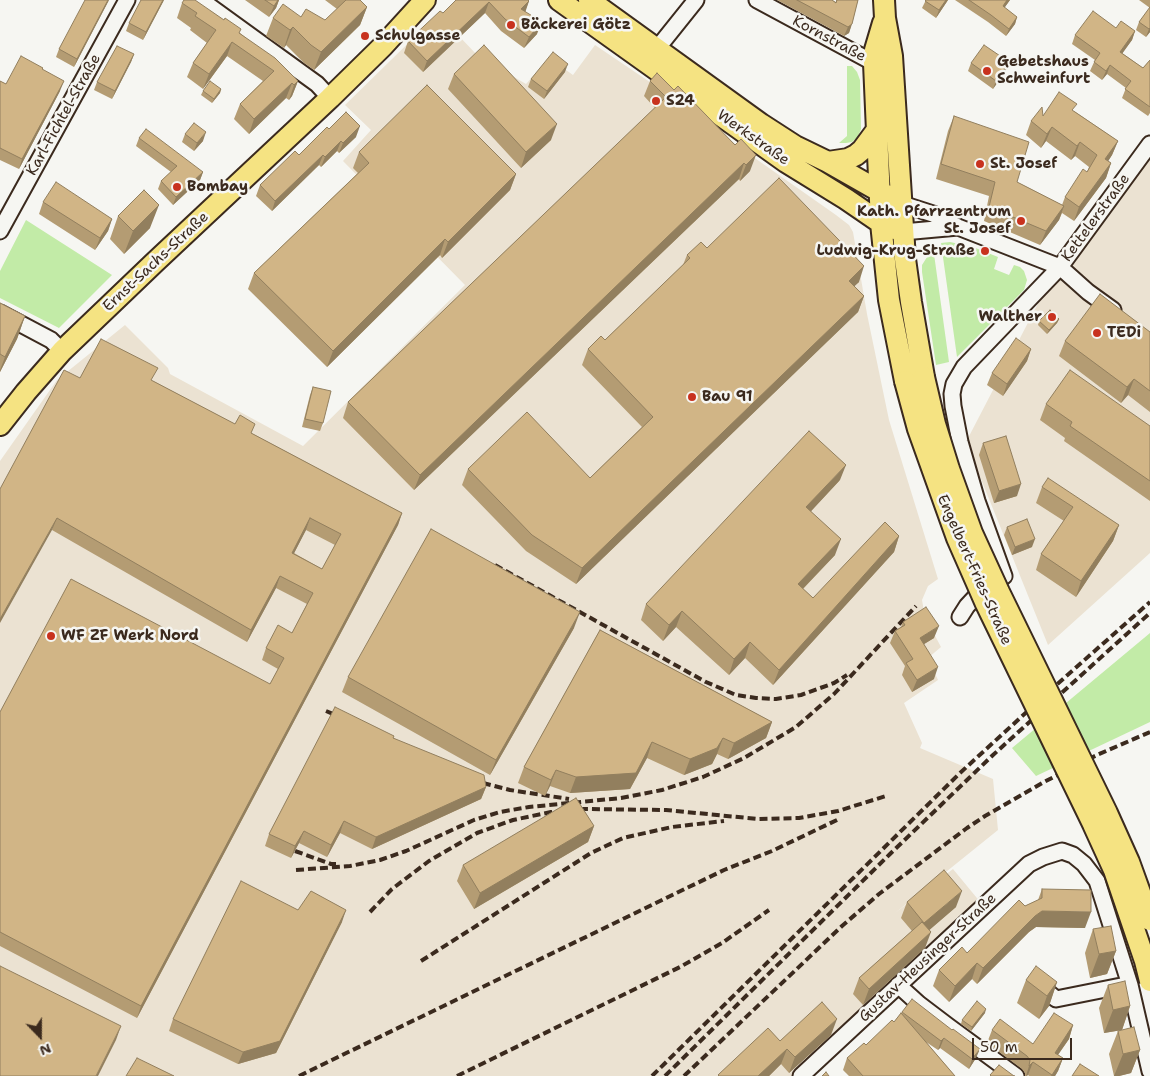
<!DOCTYPE html>
<html>
<head>
<meta charset="utf-8">
<style>
	body { margin:0 }
	#map { position:relative; width:1150px; height:1076px; overflow:hidden; background:#f6f6f2; font-family:"Shantell Sans",sans-serif }
	canvas { display:block }
	.north { position:absolute; left:15px; top:1011px; width:50px; height:50px; -webkit-text-stroke:4px #f6f6f2; paint-order:stroke; rotate:158deg; font-size:14px; font-weight:700; line-height:20px; text-align:center; color:#3b2a1e }
	.north::after { content:''; display:block; margin:auto; width:18px; height:22px; background:#3b2a1e; clip-path:polygon(50% 0,100% 100%,50% 72%,0 100%) }
	.scale { position:absolute; left:972px; top:1038px; width:100px; height:22px; box-sizing:border-box; border:2px solid #3b2a1e; border-top:0; padding-left:6px; font-size:15px; line-height:18px; white-space:nowrap; color:#3b2a1e; -webkit-text-stroke:4px #f6f6f2; paint-order:stroke }
</style>
</head>
<body>
<div id="map">
<canvas width="1150" height="1076"></canvas>
<div class="north">N</div>
<div class="scale">50 m</div>
</div>
<script>
const c = document.querySelector('canvas').getContext('2d');
c.lineJoin = 'round';
function fillPath(path, color) { c.fillStyle = color; c.fill(path, 'evenodd'); }
const poly = rows => new Path2D(rows.map(r => 'M' + r).join(''));
function trace(path, color, width, dash) { c.strokeStyle = color; c.lineWidth = width; c.lineCap = dash ? 'butt' : 'round'; c.setLineDash(dash || []); c.stroke(path); }
function drawText(font, color, halo, rows, align = 'center') {
  c.font = font + ' "Shantell Sans",sans-serif'; c.lineWidth = 5; c.setLineDash([]); c.textBaseline = 'middle'; c.strokeStyle = halo; c.fillStyle = color; for (const [text, x, y, turn = 0] of rows) {
    c.save(); c.translate(x, y); c.rotate((+turn || 0) * Math.PI / 180); c.textAlign = isNaN(turn) ? turn : align; if (halo) c.strokeText(text, 0, 0); c.fillText(text, 0, 0); c.restore();
  }
}
fillPath(poly([
	[438,14,478,56,526,84,549,58,573,75,595,45,672,97,749,154,836,215,849,225,853,232,867,314,889,420,938,579,928,586,922,600,925,617,941,647,928,658,938,680,904,703,922,743,920,748,993,779,998,830,895,913,953,869,981,903,797,1076,0,1076,0,461,57,380,125,325,168,368,170,374,303,446,465,285,343,161,371,130,345,105],
	[1140,144,1150,151,1150,553,1048,645,966,442,1059,263]
]), '#ebe2d2');
fillPath(poly([
	[847,66,852,66,857,72,860,80,861,129,858,137,852,142,846,143,839,143,847,136],
	[26,220,112,275,59,328,0,298,0,271],
	[950,242,973,247,998,257,994,269,1009,275,1014,265,1020,267,1024,271,1027,280,1024,290,957,357,941,243],
	[929,254,934,254,949,362,936,365,922,272,922,265],
	[1150,633,1150,722,1036,776,1012,748]
]), '#c2eba7');
const minor = poly([
	[201,0,317,84,330,98],
	[757,0,874,63],
	[656,50,696,0],
	[902,204,933,214,958,227,1060,267,1088,292,1113,310],
	[0,231,127,0],
	[903,232,958,227],
	[0,313,51,340,62,351],
	[960,617,967,606,980,592,1004,576,977,501,960,442,953,406,952,394,954,384,964,367,1060,267,1150,144],
	[1038,984,1056,999,1126,985],
	[898,985,919,1004,948,1026,1016,1076],
	[801,1076,1029,864,1043,857,1062,851,1073,855,1084,864,1097,881,1130,985,1150,1071]
]);
const major = poly([
	[559,0,786,162,846,199,881,223,903,232],
	[589,0,761,124,795,146,828,162,902,204],
	[884,0,885,18,892,56,905,259,911,302,924,377],
	[883,23,875,50,874,63,881,223,889,300,905,381],
	[828,162,848,159,856,155,862,150,876,131],
	[0,425,26,392,62,351,155,262,330,98,383,46,425,0]
]);
trace(minor, '#3b2a1e', 19);
trace(major, '#3b2a1e', 24);
trace(minor, '#f6f6f2', 15);
trace(major, '#f5e382', 20);
trace(poly([
	[495,565,706,682,736,695,756,698,776,699,801,695,834,683,847,675],
	[326,711,345,719],
	[472,778,483,783,510,790,569,799],
	[295,851,331,864,336,864],
	[296,870,350,866,380,860,406,851,474,820,500,812,529,807,621,798,662,790,703,777,744,758,796,727,834,694,916,606],
	[370,912,392,889,429,861,477,833,513,820,551,812,584,809,666,810,758,819,799,818,838,811,886,796],
	[421,961,591,853,623,838,672,827,724,821],
	[299,1076,724,870,772,851,839,819],
	[457,1076,680,967,722,943,769,910],
	[652,1076,960,773,1054,687,1150,602],
	[665,1076,890,854,993,755,1150,613],
	[684,1076,842,926,879,894,967,828,985,816,1044,782,1097,755,1150,732]
]), '#3b2a1e', 4, [8, 4]);
const majorBridge = poly([
	[924,377,935,424,949,469,972,533,999,592,1107,813,1129,862,1150,920],
	[905,381,918,429,957,538,986,604,1093,824,1114,870,1145,961,1150,981]
]);
trace(majorBridge, '#3b2a1e', 24, []);
trace(majorBridge, '#f5e382', 20);
fillPath(poly([
	[109,0,74,67,56,57,59,49],
	[164,0,143,40,126,31,129,23],
	[245,0,279,0,276,8,269,17],
	[325,0,360,0,367,7,360,25,314,70,304,63,286,45,284,48,266,36,273,18,301,17,325,20,337,9],
	[456,0,529,1,525,11,537,34,524,48,501,31,485,13,423,72,404,53,408,41,443,13],
	[777,0,832,0,836,2,836,0,858,0,849,33,844,36],
	[926,0,948,0,936,18,922,8],
	[955,0,1010,0,1004,8,1017,17,1015,24,1006,36,988,22],
	[1139,0,1150,0,1150,32,1146,37,1136,30,1139,22,1150,8],
	[182,3,240,33,298,81,292,96,289,100,286,98,249,134,234,119,240,104,263,81,227,56,203,89,187,77,193,63,207,43,190,30,191,28,177,18],
	[1116,28,1135,31,1132,40,1122,53,1143,68,1150,60,1150,113,1148,116,1122,98,1126,88,1107,74,1102,80,1090,71,1095,60,1072,44,1075,35],
	[134,54,131,62,112,99,94,90,97,82],
	[1009,62,1006,70,993,89,968,71,971,63],
	[42,70,60,91,19,169,0,160,0,81,6,84],
	[565,72,544,99,528,87,531,79],
	[454,74,551,140,521,168,448,89],
	[650,81,674,90,735,145,750,171,740,181,739,179,414,490,343,418,348,402,655,108,644,96],
	[221,89,220,93,212,103,201,95,203,91],
	[1074,111,1118,141,1112,155,1108,161,1111,163,1106,178,1074,221,1062,213,1059,220,1040,245,984,221,989,196,936,179,948,131,954,116,1017,182,1062,205,1065,197,1087,172,1089,167,1075,156,1071,160,1046,141,1041,148,1026,135,1031,121,1043,116],
	[329,129,356,137,339,153,337,151,321,167,319,165,272,211,256,196,260,185,299,155],
	[185,134,203,141,194,151,182,142],
	[139,138,203,172,200,180,173,205,158,189,161,181,171,172,136,146],
	[359,152,516,174,510,190,442,258,440,255,327,367,248,289,254,273,358,173,353,168],
	[43,202,112,219,108,231,95,250,39,214],
	[118,216,150,228,124,254,110,239],
	[707,248,859,282,854,286,864,296,858,312,576,584,526,551,462,485,468,469,590,478,642,427,582,365,588,349,605,340,683,265,687,255],
	[0,303,25,316,17,339,0,372],
	[1059,319,1057,323,1047,334,1038,325,1039,321],
	[1150,332,1150,412,1128,395,1121,403,1059,356,1065,341],
	[1031,349,1027,361,1003,396,987,385,992,373],
	[80,378,153,381,402,513,398,525,137,1018,0,946,0,712,270,684,278,669,262,660,266,648,292,633,307,604,276,588,247,642,52,530],
	[306,530,335,545,322,569,294,553],
	[313,387,323,423,320,431,302,427,310,395],
	[1046,404,1150,426,1150,501,1064,441,1065,438,1040,420],
	[983,443,1017,496,994,503,979,455],
	[840,480,811,511,835,555,803,589,813,598,899,536,894,552,773,685,745,658,729,675,676,627,663,641,641,620,646,604],
	[1042,487,1119,525,1113,541,1076,597,1036,570,1041,554,1064,521,1036,503],
	[1007,527,1032,547,1012,555,1004,535],
	[903,622,934,638,924,644,934,679,912,692,902,675,905,666,890,643,895,631,901,627],
	[574,628,490,775,342,692,348,677],
	[600,630,772,722,766,738,728,759,717,754,712,764,684,775,647,758,630,789,570,793,550,786,545,796,518,783,524,767],
	[393,738,486,787,481,799,372,849,340,833,327,857,299,843,291,858,265,846,269,834],
	[594,826,588,842,474,909,457,881,463,865],
	[1042,889,1085,928,1036,927,1029,932,977,984,972,979,949,1002,933,986,939,970,967,953,1025,906,1038,900],
	[907,902,956,907,929,930,925,948,863,1005,853,994,859,978,912,931,901,918],
	[298,910,342,922,276,1053,238,1064,169,1031,173,1019],
	[1093,929,1116,951,1107,974,1090,978,1085,953],
	[1026,980,1057,982,1049,1006,1039,1019,1017,1003],
	[1108,985,1130,1006,1122,1030,1104,1033,1099,1008],
	[902,1012,976,1058,969,1069,940,1048,938,1050,926,1042,955,1076,849,1076,843,1070,847,1058,866,1045,894,1022],
	[985,1013,971,1031,961,1024,962,1020],
	[1073,1025,1069,1039,1058,1055,1063,1058,1058,1071,1055,1076,1029,1076,1028,1075,1027,1076,1025,1076,1025,1073,1022,1069,987,1043,992,1030,1033,1044],
	[1118,1031,1140,1050,1131,1073,1119,1076,1114,1076,1109,1054],
	[831,1035,789,1073,781,1064,769,1076,718,1076,718,1075,780,1041]
]), '#b49c73');
fillPath(poly([
	[108,0,109,0,74,67,77,59],
	[163,0,164,0,143,40,146,32],
	[278,0,279,0,276,8,269,17,274,6],
	[946,0,948,0,936,18,939,10],
	[1007,0,1010,0,1000,14,1003,6],
	[529,1,525,13,521,9],
	[489,2,485,13,423,72,427,61],
	[367,7,360,25,314,70,321,52],
	[1017,17,1015,24,1006,36,1009,29],
	[542,22,537,34,524,48,529,37],
	[852,24,849,33,844,36,848,27],
	[293,27,286,45,284,48,290,30],
	[1150,28,1150,32,1146,37,1149,29],
	[1135,31,1132,40,1117,61,1120,52],
	[232,42,227,56,203,89,209,74],
	[134,54,131,62,112,99,115,91],
	[1009,62,1006,70,993,89,996,81],
	[568,64,565,72,544,99,547,91],
	[1110,65,1107,74,1102,80,1106,71],
	[64,81,60,91,19,169,22,159],
	[298,81,292,96,289,100,294,85],
	[292,83,286,98,249,134,254,119],
	[221,89,220,93,212,103,214,99],
	[557,124,551,140,521,168,526,152],
	[360,126,356,137,339,153,343,143],
	[1052,127,1046,141,1041,148,1047,134],
	[206,132,203,141,194,151,197,143],
	[341,141,337,151,321,167,325,157],
	[1118,141,1112,155,1100,174,1105,159],
	[1080,142,1075,156,1071,160,1077,146],
	[323,155,319,165,272,211,275,201],
	[756,155,750,171,740,181,746,165],
	[744,163,739,179,414,490,420,475],
	[1111,163,1106,178,1074,221,1079,207],
	[203,172,200,180,173,205,176,197],
	[516,174,510,190,442,258,448,242],
	[159,205,150,228,124,254,133,231],
	[1064,206,1059,220,1040,245,1046,231],
	[112,219,108,231,95,250,100,238],
	[445,239,440,255,327,367,333,351],
	[864,266,859,282,843,297,849,281],
	[864,296,858,312,576,584,582,568],
	[25,316,17,339,0,372,0,370,5,357],
	[1059,319,1057,323,1047,334,1049,330],
	[1031,349,1027,361,1003,396,1007,384],
	[1134,379,1128,395,1121,403,1127,387],
	[846,465,840,480,801,522,806,507],
	[1021,484,1017,496,994,503,999,491],
	[402,513,398,525,137,1018,141,1006],
	[57,518,52,530,0,623,0,619],
	[310,518,306,530,288,565,292,553],
	[1119,525,1113,541,1076,597,1081,581],
	[899,536,894,552,773,685,779,670],
	[841,539,835,555,792,600,798,584],
	[1035,539,1032,547,1012,555,1015,547],
	[280,576,276,588,247,642,251,630],
	[682,611,676,627,663,641,669,625],
	[580,612,574,628,490,775,496,760],
	[939,626,934,638,916,649,920,638],
	[750,642,745,658,729,675,734,659],
	[938,667,934,679,912,692,917,680],
	[772,722,766,738,728,759,734,743],
	[723,738,717,754,712,764,684,775,690,759],
	[652,742,647,758,630,789,570,793,576,777],
	[556,770,550,786,545,796,551,780],
	[486,787,481,799,372,849,376,837],
	[344,821,340,833,327,857,331,845],
	[594,826,588,842,474,909,480,893],
	[304,831,299,843,291,858,295,846],
	[962,891,956,907,919,939,924,923],
	[346,910,342,922,276,1053,238,1064,243,1052],
	[1042,911,1091,912,1085,928,1036,927,1029,932,977,984,983,968,1035,916],
	[931,932,925,948,863,1005,869,989],
	[1116,951,1107,974,1090,978,1099,954],
	[977,963,972,979,949,1002,955,986],
	[1057,982,1049,1006,1039,1019,1047,996],
	[1130,1006,1122,1030,1104,1033,1113,1010],
	[986,1009,985,1013,971,1031,972,1027],
	[837,1019,831,1035,789,1073,795,1057],
	[1073,1025,1069,1039,1050,1066,1055,1053],
	[121,1026,116,1040,98,1076,96,1076],
	[944,1038,940,1048,938,1050,941,1041],
	[787,1049,781,1064,769,1076,758,1076],
	[980,1049,976,1058,969,1069,972,1059],
	[1140,1050,1131,1073,1119,1076,1114,1076,1123,1054],
	[1063,1058,1058,1071,1055,1076,1051,1076],
	[1033,1062,1028,1075,1026,1076,1029,1066]
]), '#927f5e');
const building = poly([
	[85,0,108,0,77,59,59,49,85,0],
	[141,0,163,0,146,32,129,23,141,0],
	[184,0,195,0,224,20,225,18,241,29,239,33,275,58,298,81,294,85,292,83,254,119,240,104,274,71,232,42,209,74,193,63,216,30,195,16,197,13,182,3,184,0],
	[265,0,278,0,274,6,265,0],
	[346,0,360,0,367,7,321,52,311,45,293,27,290,30,273,18,283,4,301,17,306,9,325,20,346,0],
	[456,0,528,0,529,1,521,9,542,22,529,37,505,19,489,2,427,61,408,41,440,11,443,13,456,0],
	[797,0,832,0,836,3,837,0,858,0,852,24,848,27,797,0],
	[926,0,946,0,939,10,925,1,926,0],
	[969,0,1007,0,1003,6,1017,17,1009,29,991,15,969,0],
	[1150,7,1150,28,1149,29,1139,22,1150,7],
	[1093,11,1116,28,1121,21,1135,31,1120,52,1143,68,1150,60,1150,107,1125,89,1131,81,1110,65,1106,71,1094,62,1100,53,1075,35,1093,11],
	[484,45,557,124,526,152,454,74,484,45],
	[984,45,1009,62,996,81,971,63,984,45],
	[117,46,134,54,115,91,97,82,117,46],
	[553,52,568,64,547,91,531,79,553,52],
	[21,56,43,68,42,69,64,81,22,159,0,148,0,81,6,84,21,56],
	[657,73,674,90,678,86,735,145,741,139,756,155,746,165,744,163,420,475,348,402,666,97,650,81,657,73],
	[210,81,221,89,214,99,203,91,210,81],
	[427,85,516,174,448,242,445,239,333,351,254,273,369,163,359,152,427,85],
	[1059,92,1077,104,1072,110,1118,141,1105,159,1111,163,1079,207,1065,197,1083,169,1087,172,1097,155,1080,142,1077,146,1052,127,1047,134,1031,121,1042,107,1043,116,1059,92],
	[346,112,360,126,343,143,341,141,325,157,323,155,275,201,260,185,295,151,299,155,327,127,329,129,346,112],
	[954,116,1029,142,1017,182,1064,206,1046,231,989,207,995,182,941,164,954,116],
	[194,123,206,132,197,143,185,134,194,123],
	[146,129,203,172,176,197,161,181,177,166,139,138,146,129],
	[779,178,864,266,849,281,864,296,582,568,532,535,468,469,527,412,590,478,653,417,588,349,601,336,605,340,690,258,687,255,701,242,707,248,779,178],
	[56,182,112,219,100,238,43,202,56,182],
	[144,190,159,205,133,231,118,216,144,190],
	[1100,294,1150,332,1150,391,1134,379,1127,387,1065,341,1100,294],
	[0,303,25,316,5,357,0,354,0,303],
	[1050,310,1059,319,1049,330,1039,321,1050,310],
	[1016,338,1031,349,1007,384,992,373,1016,338],
	[101,339,158,368,151,380,235,424,240,415,255,424,251,433,402,513,141,1006,0,932,0,712,71,579,270,684,284,658,266,648,278,625,292,633,313,593,280,576,251,630,57,518,0,619,0,489,64,370,80,378,101,339],
	[310,518,341,534,322,569,292,553,310,518],
	[1070,370,1150,426,1150,481,1070,426,1072,422,1046,404,1070,370],
	[313,387,331,391,323,423,305,419,313,387],
	[809,431,846,465,806,507,841,539,798,584,813,598,885,522,899,536,779,670,750,642,734,659,682,611,669,625,646,604,809,431],
	[1006,436,1021,484,999,491,983,443,1006,436],
	[1048,478,1119,525,1081,581,1041,554,1073,507,1042,487,1048,478],
	[1027,519,1035,539,1015,547,1007,527,1027,519],
	[431,529,580,612,496,760,348,677,431,529],
	[926,607,939,626,920,638,938,667,917,680,906,663,913,659,895,631,905,625,903,622,926,607],
	[600,630,772,722,734,743,723,738,717,748,690,759,652,742,636,773,576,777,556,770,551,780,524,767,600,630],
	[335,707,394,736,393,738,484,775,486,787,376,837,344,821,331,845,304,831,295,846,269,834,335,707],
	[576,798,594,826,480,893,463,865,576,798],
	[944,870,962,891,924,923,907,902,944,870],
	[241,881,298,910,311,891,346,910,280,1041,243,1052,173,1019,241,881],
	[1042,889,1091,890,1091,912,1042,911,1035,916,983,968,977,963,955,986,939,970,962,947,967,953,1019,900,1025,906,1042,898,1042,889],
	[922,922,931,932,869,989,859,978,922,922],
	[1111,926,1116,951,1099,954,1093,929,1111,926],
	[0,966,121,1026,96,1076,0,1076,0,966],
	[1036,966,1057,982,1047,996,1026,980,1036,966],
	[1125,981,1130,1006,1113,1010,1108,985,1125,981],
	[912,999,952,1030,953,1029,980,1049,972,1059,944,1038,941,1041,902,1012,912,999],
	[977,1001,986,1009,972,1027,962,1020,977,1001],
	[822,1002,837,1019,795,1057,787,1049,758,1076,719,1076,718,1075,768,1028,780,1041,822,1002],
	[901,1013,955,1076,863,1076,847,1058,864,1043,866,1045,892,1020,894,1022,901,1013],
	[1054,1013,1073,1025,1055,1053,1063,1058,1052,1075,1033,1062,1029,1066,1030,1060,1027,1056,992,1030,1000,1019,1033,1044,1054,1013],
	[1134,1027,1140,1050,1123,1054,1118,1031,1134,1027],
	[137,1058,174,1076,126,1076,137,1058],
	[1080,1064,1099,1076,1072,1076,1080,1064],
	[999,1065,1014,1076,1015,1076,991,1076,990,1075,999,1065],
	[826,1072,829,1076,822,1076,826,1072]
]);
fillPath(building, '#d1b586');
trace(building, '#927f5e', 1);
for (const [x, y, r, color] of [
	[511,25,5,"#c8321e"],
	[365,36,5,"#c8321e"],
	[987,71,5,"#c8321e"],
	[656,101,5,"#c8321e"],
	[980,164,5,"#c8321e"],
	[177,187,5,"#c8321e"],
	[1021,221,5,"#c8321e"],
	[985,251,5,"#c8321e"],
	[1052,317,5,"#c8321e"],
	[1097,333,5,"#c8321e"],
	[692,397,5,"#c8321e"],
	[51,636,5,"#c8321e"]
]) { const dot = new Path2D(); dot.arc(x, y, r, 0, 2 * Math.PI); c.fillStyle = color; c.fill(dot); trace(dot, '#f6f6f2', 2); }
drawText('bold 15px', '#3b2a1e', '#f6f6f2', [
	["Bäckerei Götz",521,25],
	["Schulgasse",375,36],
	["Gebetshaus",997,62],
	["Schweinfurt",997,79],
	["S24",666,101],
	["St. Josef",990,164],
	["Bombay",187,187],
	["Kath. Pfarrzentrum",1011,212,"right"],
	["St. Josef",1011,229,"right"],
	["Ludwig-Krug-Straße",975,251,"right"],
	["Walther",1042,317,"right"],
	["TEDi",1107,333],
	["Bau 91",702,397],
	["WF ZF Werk Nord",61,636]
], 'left');
drawText('15px', '#3b2a1e', '#f6f6f2', [
	["Kornstraße",829,39,28],
	["Karl-Fichtel-Straße",64,115,-61],
	["Werkstraße",753,138,35],
	["Kettelerstraße",1096,218,-54],
	["Ernst-Sachs-Straße",156,262,-43],
	["Engelbert-Fries-Straße",974,570,66],
	["Gustav-Heusinger-Straße",928,958,-43]
]);
</script>
</body>
</html>
